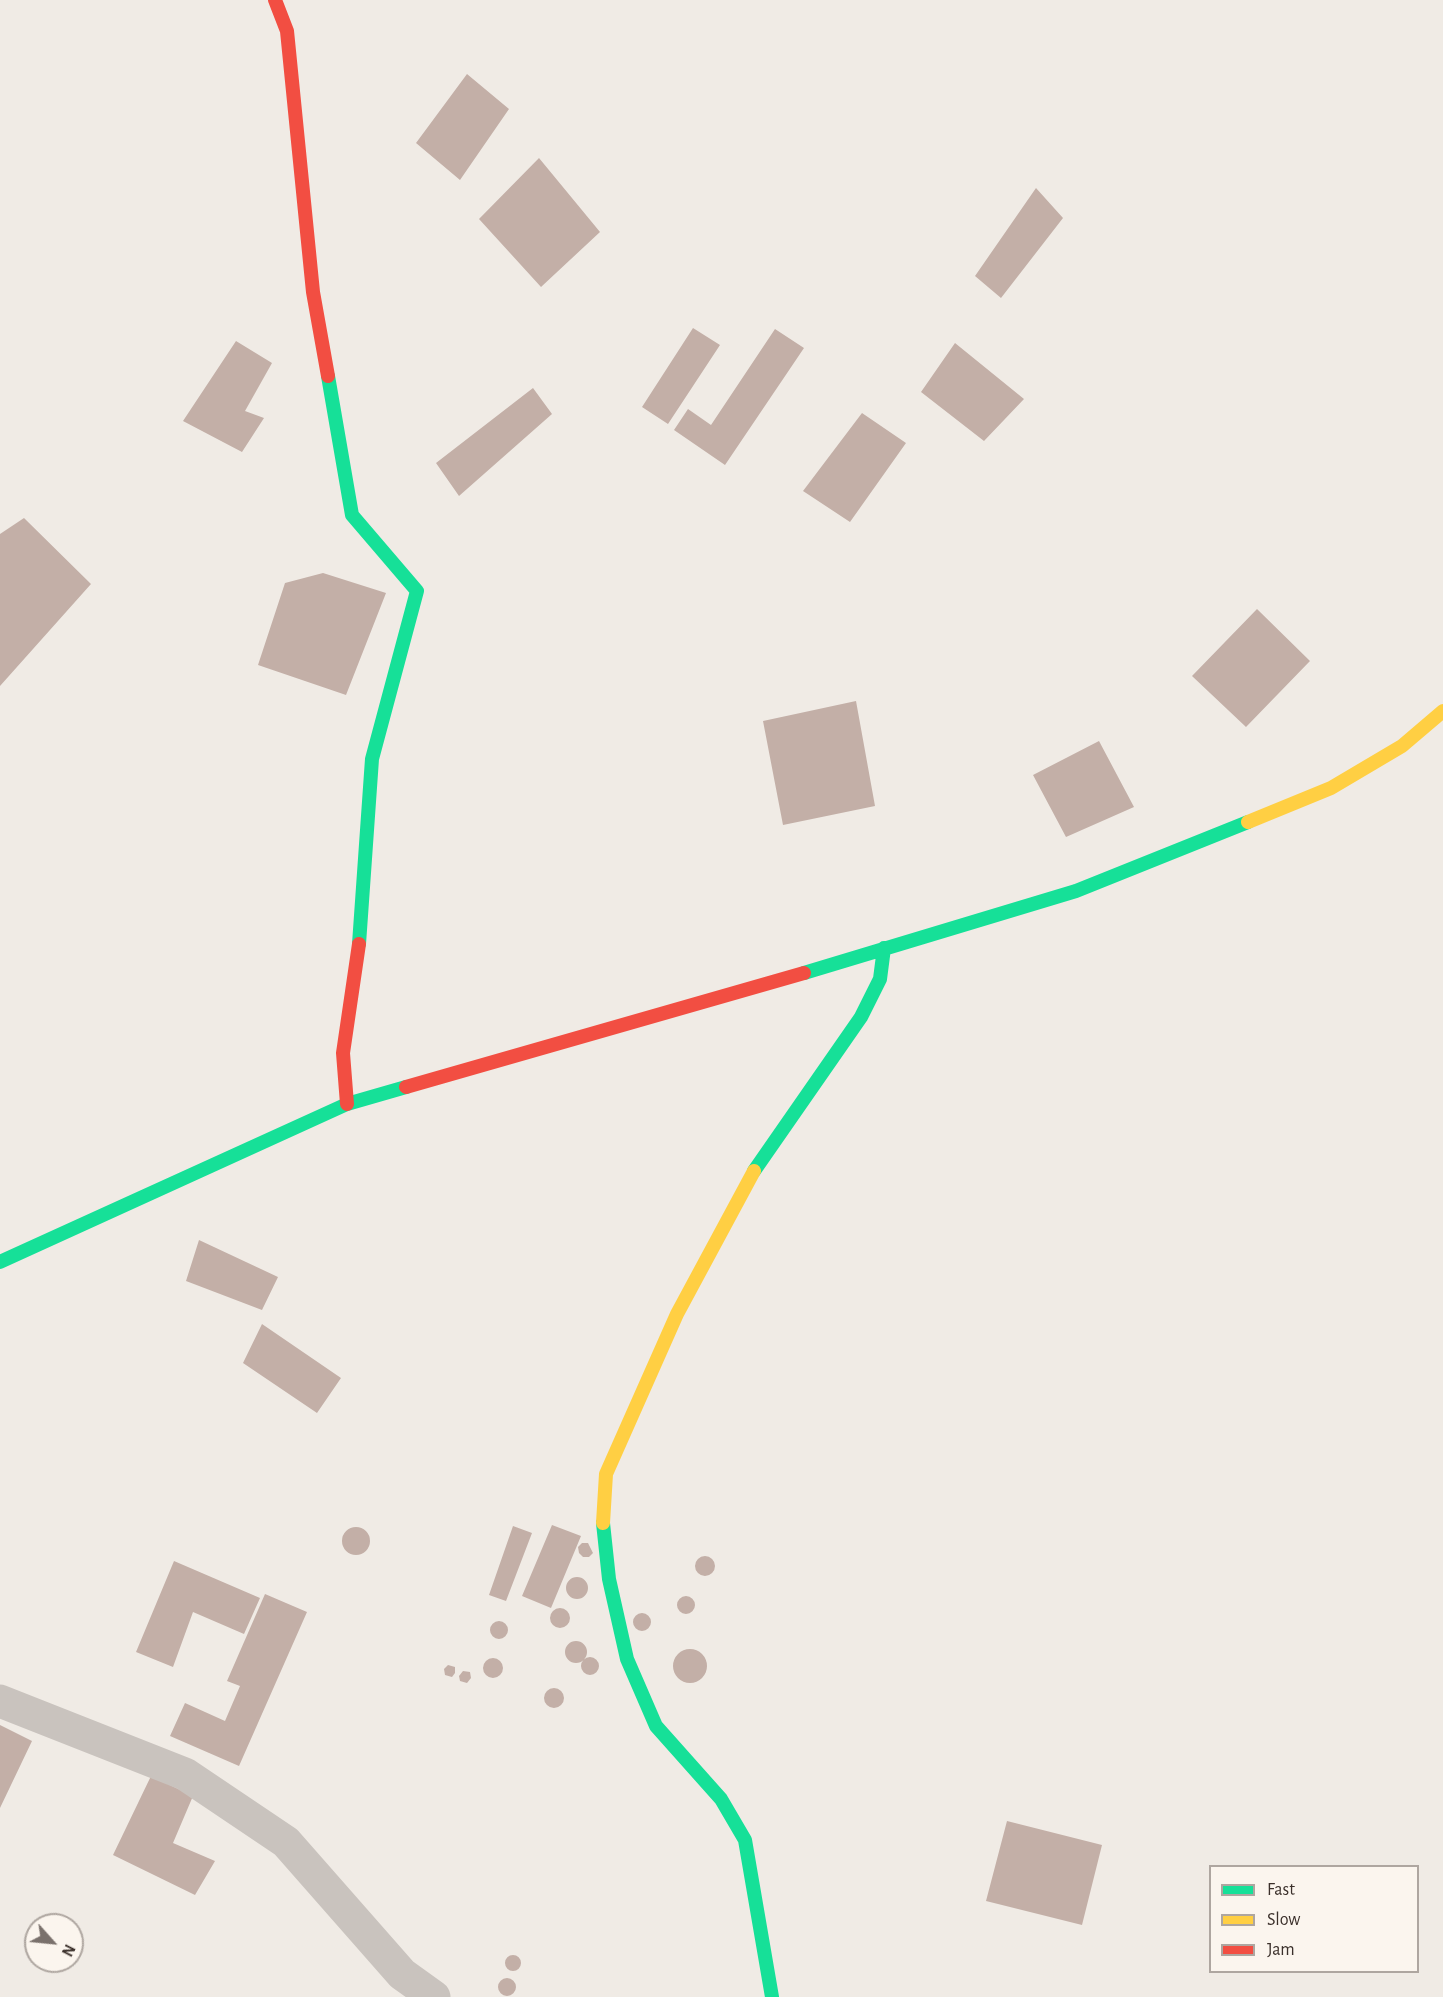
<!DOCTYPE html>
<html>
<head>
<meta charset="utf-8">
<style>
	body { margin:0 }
	#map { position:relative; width:1443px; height:1997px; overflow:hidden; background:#f0ebe5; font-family:"Alegreya Sans",sans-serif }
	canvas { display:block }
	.legend { position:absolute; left:1209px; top:1865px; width:210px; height:108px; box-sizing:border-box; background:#fbf5ee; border:2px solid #aea6a0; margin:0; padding:8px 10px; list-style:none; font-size:18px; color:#3b302b }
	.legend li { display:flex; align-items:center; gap:12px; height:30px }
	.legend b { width:30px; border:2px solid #aea6a0 }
	.north { position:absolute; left:24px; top:1913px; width:60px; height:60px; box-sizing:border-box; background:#fbf5ee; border:2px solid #aea6a0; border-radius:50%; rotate:117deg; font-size:16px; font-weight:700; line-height:24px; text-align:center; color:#3b302b }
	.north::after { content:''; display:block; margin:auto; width:21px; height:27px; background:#7a716c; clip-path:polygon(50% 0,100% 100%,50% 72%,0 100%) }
</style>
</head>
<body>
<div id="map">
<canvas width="1443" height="1997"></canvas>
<ul class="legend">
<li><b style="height:8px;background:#16e098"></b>Fast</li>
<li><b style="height:8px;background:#ffcf43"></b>Slow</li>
<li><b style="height:8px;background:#f24e42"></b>Jam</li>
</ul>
<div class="north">N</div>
</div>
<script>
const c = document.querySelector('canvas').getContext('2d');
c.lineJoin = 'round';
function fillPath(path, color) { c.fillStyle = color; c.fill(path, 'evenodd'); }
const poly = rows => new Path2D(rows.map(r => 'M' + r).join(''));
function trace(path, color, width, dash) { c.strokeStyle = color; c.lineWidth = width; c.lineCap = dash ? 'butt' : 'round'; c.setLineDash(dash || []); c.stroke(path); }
fillPath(poly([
	[467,74,509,109,460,180,416,143],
	[539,158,600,232,541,287,479,219],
	[1036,188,1063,218,1001,298,975,276],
	[693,328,720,345,668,424,642,407],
	[775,329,804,348,725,465,674,430,688,409,711,425],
	[236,341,272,363,245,411,264,418,242,452,183,421],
	[955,343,1024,399,984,441,921,392],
	[533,388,552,414,459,496,436,463],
	[862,413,906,443,850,522,803,491],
	[24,518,91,584,0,686,0,534],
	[323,573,386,593,346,695,258,665,285,583],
	[1257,609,1310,661,1246,727,1192,676],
	[856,701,875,806,783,825,763,721],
	[1099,741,1134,807,1066,837,1033,775],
	[199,1240,278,1277,262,1310,186,1281],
	[262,1324,341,1378,317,1413,243,1363],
	[552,1525,581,1536,551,1608,522,1596],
	[513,1526,532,1533,506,1601,489,1595],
	'342 1541a14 14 0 1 1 28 0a14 14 0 1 1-28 0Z',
	[582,1543,588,1543,593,1553,589,1557,583,1557,579,1553,578,1547],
	'695 1566a10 10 0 1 1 20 0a10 10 0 1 1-20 0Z',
	[174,1561,260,1598,244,1634,193,1612,173,1667,136,1652],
	'566 1588a11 11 0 1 1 22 0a11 11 0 1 1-22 0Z',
	[265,1594,307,1612,239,1766,170,1736,185,1703,225,1721,240,1686,227,1681],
	'677 1605a9 9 0 1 1 18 0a9 9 0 1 1-18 0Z',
	'550 1618a10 10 0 1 1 20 0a10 10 0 1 1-20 0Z',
	'633 1622a9 9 0 1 1 18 0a9 9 0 1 1-18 0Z',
	'490 1630a9 9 0 1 1 18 0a9 9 0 1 1-18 0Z',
	'565 1652a11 11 0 1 1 22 0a11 11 0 1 1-22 0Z',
	'673 1666a17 17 0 1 1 34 0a17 17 0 1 1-34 0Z',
	'581 1666a9 9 0 1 1 18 0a9 9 0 1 1-18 0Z',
	'483 1668a10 10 0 1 1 20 0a10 10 0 1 1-20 0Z',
	[448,1665,455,1667,455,1673,452,1677,445,1675,444,1669],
	[463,1671,470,1672,471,1678,467,1683,460,1681,459,1676],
	'544 1698a10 10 0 1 1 20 0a10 10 0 1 1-20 0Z',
	[0,1725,32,1741,0,1808],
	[151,1776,193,1796,173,1843,215,1861,195,1895,113,1855],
	[1007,1821,1102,1845,1082,1925,986,1901],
	'505 1963a8 8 0 1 1 16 0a8 8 0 1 1-16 0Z',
	'498 1987a9 9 0 1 1 18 0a9 9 0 1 1-18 0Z'
]), '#c3afa7');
trace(poly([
	[0,1701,185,1774,286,1842,402,1974,434,1997]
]), '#c9c3be', 33);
trace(poly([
	[328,376,352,515,417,591,372,759,359,944],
	[804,973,1076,891,1248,822],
	[754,1171,861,1017,880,979,884,948],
	[0,1262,347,1104,406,1087],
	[603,1523,609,1579,627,1659,656,1726,721,1799,745,1840,772,1997]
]), '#16e098', 14);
trace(poly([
	[1248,822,1331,788,1402,746,1443,711],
	[603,1523,606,1474,677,1314,754,1171]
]), '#ffcf43', 14);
trace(poly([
	[275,0,287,31,313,292,328,376],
	[406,1087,804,973],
	[347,1104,343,1053,359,944]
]), '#f24e42', 14);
</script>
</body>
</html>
